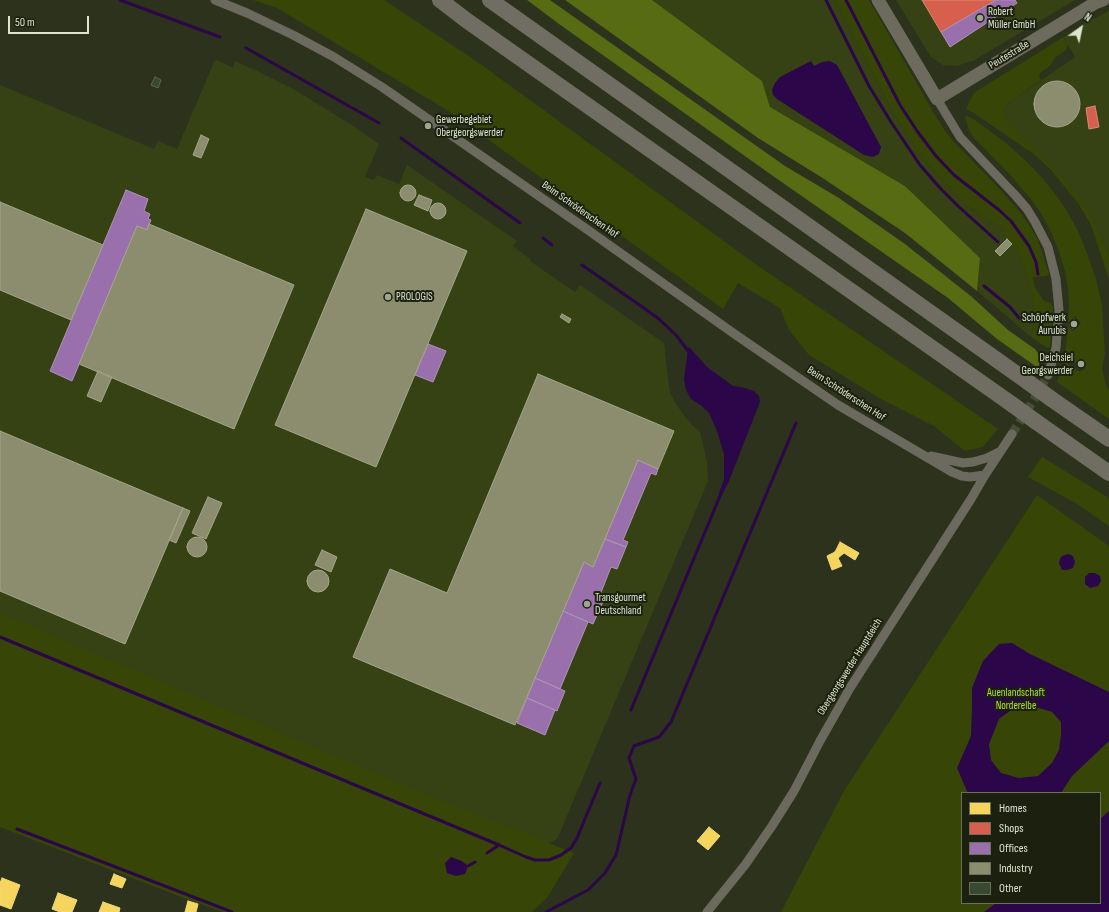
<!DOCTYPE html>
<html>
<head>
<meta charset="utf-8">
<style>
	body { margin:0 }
	#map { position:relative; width:1109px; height:912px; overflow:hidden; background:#2c321c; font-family:"Sofia Sans Condensed",sans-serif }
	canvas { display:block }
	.legend { position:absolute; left:961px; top:792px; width:140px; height:112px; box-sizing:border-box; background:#1b200f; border:1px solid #696f5b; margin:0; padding:5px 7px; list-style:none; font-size:12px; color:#dde5ce }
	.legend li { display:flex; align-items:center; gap:8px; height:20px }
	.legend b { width:20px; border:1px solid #696f5b }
	.north { position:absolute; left:1061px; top:8px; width:40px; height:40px; -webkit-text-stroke:3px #1b200f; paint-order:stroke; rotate:33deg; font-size:11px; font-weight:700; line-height:16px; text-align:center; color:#dde5ce }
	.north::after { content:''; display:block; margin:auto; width:14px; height:18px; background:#dde5ce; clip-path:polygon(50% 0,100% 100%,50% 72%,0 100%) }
	.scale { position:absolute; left:8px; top:16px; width:81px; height:18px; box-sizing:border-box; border:2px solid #dde5ce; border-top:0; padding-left:5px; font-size:12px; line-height:14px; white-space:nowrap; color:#dde5ce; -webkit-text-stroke:3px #1b200f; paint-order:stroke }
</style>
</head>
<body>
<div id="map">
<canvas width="1109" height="912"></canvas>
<ul class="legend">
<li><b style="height:11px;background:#f6d55c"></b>Homes</li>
<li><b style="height:11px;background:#d6604d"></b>Shops</li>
<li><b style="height:11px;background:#9970ab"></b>Offices</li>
<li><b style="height:11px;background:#8c8c6e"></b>Industry</li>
<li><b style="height:11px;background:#394831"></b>Other</li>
</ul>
<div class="north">N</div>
<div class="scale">50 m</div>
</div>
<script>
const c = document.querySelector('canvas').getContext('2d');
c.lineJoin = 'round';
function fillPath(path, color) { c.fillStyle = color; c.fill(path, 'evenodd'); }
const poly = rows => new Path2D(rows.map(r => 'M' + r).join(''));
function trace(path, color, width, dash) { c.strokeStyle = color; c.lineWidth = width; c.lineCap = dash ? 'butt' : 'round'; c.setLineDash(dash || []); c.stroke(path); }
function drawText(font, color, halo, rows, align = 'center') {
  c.font = font + ' "Sofia Sans Condensed",sans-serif'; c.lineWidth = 4; c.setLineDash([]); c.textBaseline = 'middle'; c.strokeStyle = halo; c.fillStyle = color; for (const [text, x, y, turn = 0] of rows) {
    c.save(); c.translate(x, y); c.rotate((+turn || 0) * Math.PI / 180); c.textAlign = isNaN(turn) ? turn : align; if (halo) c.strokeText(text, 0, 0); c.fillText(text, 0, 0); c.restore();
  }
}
fillPath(poly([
	[652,0,835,0,894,115,924,160,950,188,967,205,988,220,1002,228,1022,261,1033,296,1034,326,1031,337,977,291,980,258,905,186,770,107,762,81],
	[896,0,1075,0,973,61,971,61,957,66,943,65,931,57,926,49],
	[1109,11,1109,256,1100,233,1088,210,1005,119,1003,112,1007,104,1075,57,1063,37,1091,20],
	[217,60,233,68,235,61,257,71,297,91,353,126,379,144,365,177,374,180,377,175,399,184,407,165,517,241,513,246,530,259,530,261,575,292,580,285,664,343,668,378,670,393,676,404,683,414,691,424,700,432,707,462,708,481,561,830,558,837,554,841,547,844,540,845,0,618,0,85,154,149,158,141,177,149,214,62]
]), '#364214');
fillPath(poly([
	[253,0,384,0,472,58,754,263,998,429,983,447,965,451,934,426,881,399,809,355,789,330,780,308,738,283,723,309,450,112,277,8],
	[835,0,869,0,932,110,945,131,957,145,994,183,1015,206,1028,223,1037,238,1042,252,1049,274,1046,276,1033,277,1035,288,1044,301,1051,303,1053,307,1051,337,1050,346,1048,348,1046,347,1031,337,1034,326,1033,296,1022,261,1002,228,988,220,967,205,950,188,924,160,894,115],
	[1063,37,1068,45,1066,50,1055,58,1050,66,1040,73,1039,76,1041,80,1007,104,1003,112,1006,119,1070,186,1088,210,1100,233,1109,256,1109,279,1091,225,1078,203,1051,170,1035,155,975,114,966,109,971,98,975,92,1043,50],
	[965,116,972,118,990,131,1006,143,1027,162,1043,179,1056,195,1067,211,1078,231,1087,253,1096,279,1102,305,1105,354,1102,368,1106,385,1109,390,1109,419,1057,382,1063,367,1064,361,1080,372,1085,369,1086,363,1080,358,1076,363,1065,356,1068,326,1073,331,1081,323,1075,316,1068,323,1069,306,1068,288,1065,271,1059,252,1052,234,1042,215,1030,198,1011,176,976,140,970,132,967,125],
	[1042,457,1109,498,1109,526,1077,504,1028,477],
	[1037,495,1109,546,1109,912,781,912,844,791],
	[962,793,1100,793,1100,903,962,903],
	[0,613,432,797,574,853,547,898,532,912,224,912,194,902,0,827]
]), '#374607');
fillPath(poly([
	[527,0,550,0,785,166,839,198,905,244,972,297,1008,330,1035,349,1038,353,1040,359,1039,365,1038,368,997,339,948,298,773,176,559,24],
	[565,0,652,0,762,81,770,107,905,186,980,258,977,291,905,233,821,177,758,138]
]), '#566b12');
fillPath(poly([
	[811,61,814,66,822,62,830,61,837,65,881,147,879,154,873,157,864,155,777,99,773,95,772,90,775,83,780,77],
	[689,347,707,367,733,386,741,387,754,391,759,396,760,401,758,407,729,481,722,495,719,493,724,479,724,454,717,431,709,413,702,406,691,399,686,390,684,379,688,350],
	[1068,554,1073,556,1075,562,1073,568,1067,570,1062,570,1059,563,1060,559,1062,556],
	[1089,573,1095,573,1100,576,1101,581,1098,586,1090,588,1085,584,1085,577],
	[1012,643,1030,654,1109,692,1109,741,1072,776,1061,793,968,793,966,789,957,768,971,736,972,707,972,688,983,661,999,644],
	[1033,706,1052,712,1061,722,1061,735,1059,750,1052,763,1038,776,1019,778,1001,773,991,760,989,744,999,719,1014,708],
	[1109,811,1109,912,984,912,996,903,1100,903,1100,819],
	[451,857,462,861,468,866,465,874,456,876,447,873,445,863]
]), '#2b0648');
const homes = poly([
	[840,542,859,553,855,560,844,553,838,558,835,552,840,542],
	[835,552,842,566,832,570,827,556,835,552],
	[709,827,720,836,708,850,697,841,709,827],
	[114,874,126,879,122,888,110,884,114,874],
	[2,878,20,885,11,909,0,905,0,883,2,878],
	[58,893,77,900,72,912,60,912,52,909,58,893],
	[188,901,198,904,196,912,185,912,188,901],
	[103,902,120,908,119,912,99,912,103,902]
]);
fillPath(homes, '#f6d55c');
trace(homes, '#eeda7e', 1);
const shops = poly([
	[922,0,996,0,941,32,922,0],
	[1095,106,1099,127,1089,129,1086,108,1095,106]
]);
fillPath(shops, '#d6604d');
trace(shops, '#d88874', 1);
const offices = poly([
	[996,0,1015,0,1017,3,950,47,941,32,996,0],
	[126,190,148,199,144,211,150,214,148,219,151,220,147,230,137,226,72,381,50,371,126,190],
	[428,344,446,351,433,382,415,375,428,344],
	[638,460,658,469,656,475,651,473,623,540,628,542,626,547,605,539,638,460],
	[605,539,626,547,617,569,611,567,600,595,605,597,593,624,563,611,584,562,593,567,605,539],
	[563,611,588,622,560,689,535,678,563,611],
	[535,678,565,691,557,711,527,698,535,678],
	[527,698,555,710,545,735,517,723,527,698]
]);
fillPath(offices, '#9970ab');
trace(offices, '#ad93b6', 1);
const industry = poly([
	'1034 104a23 23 0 1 1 46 0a23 23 0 1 1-46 0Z',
	[201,135,209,139,201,158,193,155,201,135],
	'400 193a8 8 0 1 1 16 0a8 8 0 1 1-16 0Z',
	[419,195,432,200,428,211,414,205,419,195],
	[0,202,103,245,71,320,0,290,0,202],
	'430 211a8 8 0 1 1 16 0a8 8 0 1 1-16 0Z',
	[366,209,467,251,376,467,275,425,366,209],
	[149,224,294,285,234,429,79,364,137,226,147,230,149,224],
	[1007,239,1012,244,1000,256,995,251,1007,239],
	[562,314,571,319,569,323,560,317,562,314],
	[98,371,112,377,101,402,87,396,98,371],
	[538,374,674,431,658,469,638,460,593,567,584,562,515,725,353,657,390,569,447,593,538,374],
	[0,431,183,508,125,644,0,591,0,431],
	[208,497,222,503,206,539,192,533,208,497],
	[183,508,190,511,176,543,169,540,183,508],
	'187 547a10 10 0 1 1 20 0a10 10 0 1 1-20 0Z',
	[322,550,337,557,331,572,315,565,322,550],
	'307 581a11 11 0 1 1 22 0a11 11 0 1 1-22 0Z'
]);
fillPath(industry, '#8c8c6e');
trace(industry, '#a4a78b', 1);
trace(poly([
	[120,0,220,37],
	[826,0,869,86,891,122,920,165,941,189,959,207,998,242],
	[846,0,900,105,917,131,936,156,954,175,999,210,1011,221,1029,246,1036,262,1038,274],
	[246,48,379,123],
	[401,138,520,223],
	[543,238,552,245],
	[582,265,641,306,659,319,676,335,689,352],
	[984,286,1010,307,1019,318],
	[0,637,499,845,526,857,535,860,549,860,561,855,571,848,577,838,600,783],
	[631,710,722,491],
	[17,829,232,912],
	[487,853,499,845],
	[468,866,475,862],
	[546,912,588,890,605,873,616,855,630,795,636,779,629,758,634,746,659,737,671,722,796,423]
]), '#2b0648', 3);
const building = poly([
	[155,77,161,80,158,88,151,85,155,77],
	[1074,319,1078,323,1073,329,1069,325,1074,319],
	[1080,361,1085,363,1082,368,1077,365,1080,361]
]);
fillPath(building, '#394831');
trace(building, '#5e6757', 1);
trace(poly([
	[1012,434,1036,396,1048,375]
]), '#474d37', 9, [9, 4.5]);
trace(poly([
	[215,0,247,13,293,35,334,57,382,87,585,228,736,335,838,405,952,472,962,476,970,477,985,475],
	[937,99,960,137,1015,195,1027,209,1035,222,1048,247,1056,279,1059,310,1056,348,1048,375],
	[931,456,963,463,973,462,987,458,999,452],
	[707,912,745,865,772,826,794,791,820,741,850,688,971,499,985,475,1012,434]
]), '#6c695f', 9);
trace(poly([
	[878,0,937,99,1059,25,1095,3,1103,0]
]), '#6d6a5e', 13);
trace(poly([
	[440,0,466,20,1013,405],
	[490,0,1028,382],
	[1050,398,1109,439],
	[1035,421,1109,473]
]), '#706e62', 16);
trace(poly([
	[1028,382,1050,398],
	[1013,405,1035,421]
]), '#706e62', 16);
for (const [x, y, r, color] of [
	[980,18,4,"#9fa690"],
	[428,126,4,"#9fa690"],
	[388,297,4,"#9fa690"],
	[1074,324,4,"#9fa690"],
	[1081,364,4,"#9fa690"],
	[587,604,4,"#9fa690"]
]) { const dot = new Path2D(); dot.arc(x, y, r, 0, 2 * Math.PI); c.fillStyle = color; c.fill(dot); trace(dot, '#1b200f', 1.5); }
drawText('11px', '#dde5ce', '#1b200f', [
	["Robert",988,12],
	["Müller GmbH",988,25],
	["Gewerbegebiet",436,120],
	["Obergeorgswerder",436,133],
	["PROLOGIS",396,297],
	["Schöpfwerk",1066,318,"right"],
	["Aurubis",1066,331,"right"],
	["Deichsiel",1073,358,"right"],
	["Georgswerder",1073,371,"right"],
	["Transgourmet",595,598],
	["Deutschland",595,611]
], 'left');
drawText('11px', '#dde5ce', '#1b200f', [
	["Peutestraße",1009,55,-31],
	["Beim Schröderschen Hof",580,210,35],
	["Beim Schröderschen Hof",846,394,33],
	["Obergeorgswerder Hauptdeich",850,667,-58]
]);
drawText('11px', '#b5dd41', '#1b200f', [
	["Auenlandschaft",1016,693],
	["Norderelbe",1016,706]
]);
</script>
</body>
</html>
